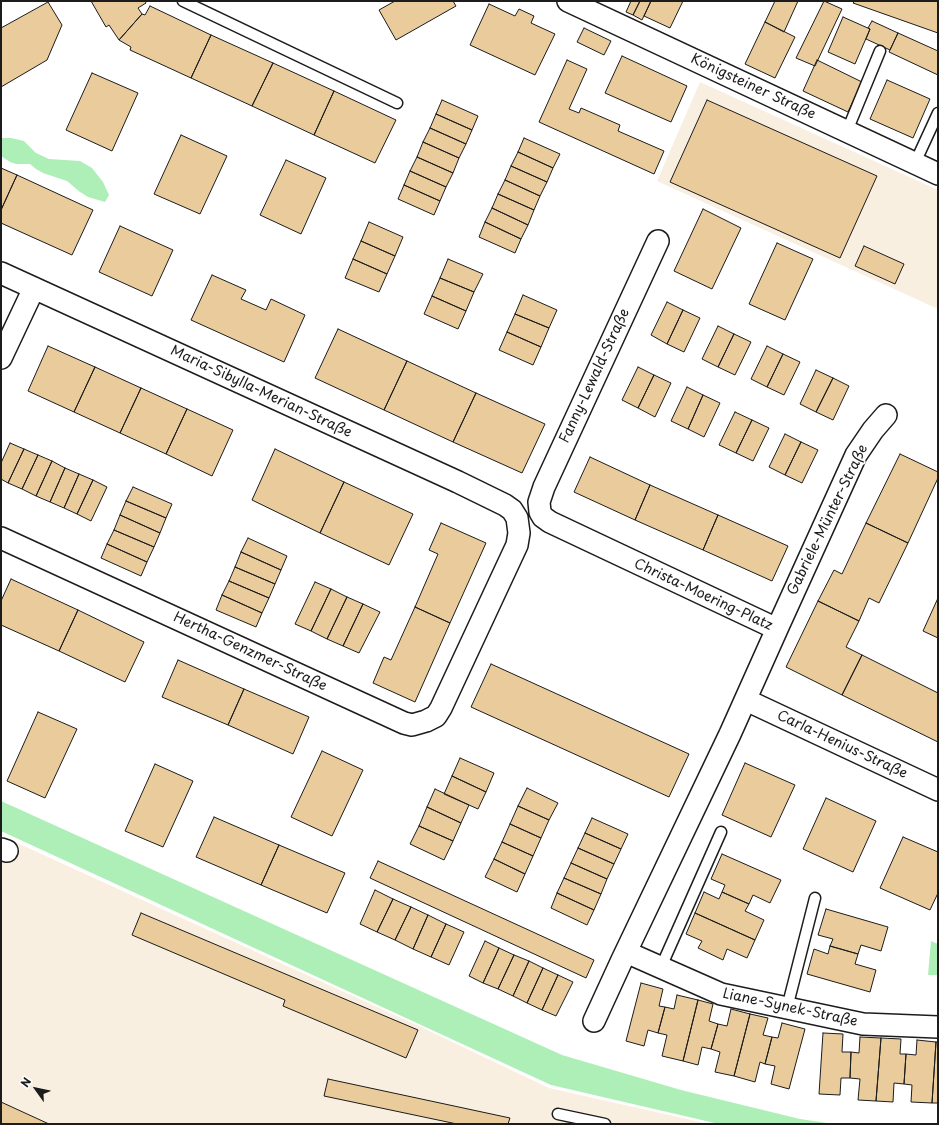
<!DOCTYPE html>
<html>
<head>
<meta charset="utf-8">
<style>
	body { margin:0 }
	#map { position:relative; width:939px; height:1125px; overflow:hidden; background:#fff; font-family:"Playpen Sans",sans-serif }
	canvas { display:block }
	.frame { position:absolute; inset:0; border:2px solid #1c1c1c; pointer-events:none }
	.north { position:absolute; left:16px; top:1069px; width:40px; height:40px; -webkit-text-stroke:3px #fff; paint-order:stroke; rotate:303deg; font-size:11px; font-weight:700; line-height:16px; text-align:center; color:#1c1c1c }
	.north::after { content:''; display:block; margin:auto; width:14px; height:18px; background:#1c1c1c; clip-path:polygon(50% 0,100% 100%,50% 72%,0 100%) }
</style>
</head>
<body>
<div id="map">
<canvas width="939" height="1125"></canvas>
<div class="frame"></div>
<div class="north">N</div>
</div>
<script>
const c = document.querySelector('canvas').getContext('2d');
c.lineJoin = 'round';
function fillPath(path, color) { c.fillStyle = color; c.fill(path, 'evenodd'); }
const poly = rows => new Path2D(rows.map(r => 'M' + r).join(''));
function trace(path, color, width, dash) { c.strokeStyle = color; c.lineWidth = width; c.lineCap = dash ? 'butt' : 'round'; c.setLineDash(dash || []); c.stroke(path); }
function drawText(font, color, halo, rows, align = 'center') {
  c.font = font + ' "Playpen Sans",sans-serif'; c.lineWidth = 3.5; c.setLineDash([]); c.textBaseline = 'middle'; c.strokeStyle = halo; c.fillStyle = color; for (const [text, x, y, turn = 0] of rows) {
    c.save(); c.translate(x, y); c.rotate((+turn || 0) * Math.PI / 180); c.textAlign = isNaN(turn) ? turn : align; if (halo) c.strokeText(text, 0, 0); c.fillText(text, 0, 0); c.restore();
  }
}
fillPath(poly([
	[700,82,938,190,938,309,657,181],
	[13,841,423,1028,549,1088,709,1124,1,1124,1,857,3,858]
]), '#f8efe1');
fillPath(poly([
	[1,138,11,138,24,141,36,153,49,159,80,161,92,168,103,182,109,195,105,202,88,197,80,192,67,181,43,173,36,169,30,164,16,164,10,162,1,156],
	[1,801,562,1055,681,1090,800,1119,834,1124,719,1124,551,1085,1,831],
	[931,941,938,944,938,975,928,975]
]), '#aeefb7');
const building = poly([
	[91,1,145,1,146,3,138,8,142,14,119,40,109,25,106,27,91,1],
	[395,1,453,1,456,6,396,40,379,10,395,1],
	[631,1,640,1,633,15,626,12,631,1],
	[640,1,651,1,642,20,633,15,640,1],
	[651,1,683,1,670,28,644,16,651,1],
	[775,1,798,1,784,32,765,22,775,1],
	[824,1,842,9,815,66,796,58,824,1],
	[855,1,938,1,938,33,853,3,855,1],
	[48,2,62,25,47,60,1,87,1,28,48,2],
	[489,4,515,16,519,9,534,16,531,23,555,34,535,75,470,45,489,4],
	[150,6,211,35,191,78,130,50,131,47,119,40,142,14,145,15,150,6],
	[843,17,870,29,855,64,828,52,843,17],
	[872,21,898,33,890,50,866,39,870,29,868,28,872,21],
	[765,22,795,37,775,78,745,64,765,22],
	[584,28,611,41,604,55,577,42,584,28],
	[898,33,938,51,938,75,889,52,898,33],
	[211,35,273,63,252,106,191,78,211,35],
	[622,56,687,86,671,122,605,93,622,56],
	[567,60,587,69,569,109,579,113,581,108,620,125,618,131,664,151,654,174,539,122,567,60],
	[817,60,862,82,848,112,803,91,817,60],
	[273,63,334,91,314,135,252,106,273,63],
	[92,73,138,93,112,151,66,130,92,73],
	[887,80,930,99,913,138,870,119,887,80],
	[334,91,396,120,375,163,314,135,334,91],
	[442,100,478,116,472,130,436,114,442,100],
	[707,100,877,176,840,258,670,182,707,100],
	[436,114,472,130,466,144,430,128,436,114],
	[430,128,466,144,459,158,423,142,430,128],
	[181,135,227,156,200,214,154,194,181,135],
	[524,138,560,154,553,168,518,152,524,138],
	[423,142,459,158,453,173,417,157,423,142],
	[518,152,553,168,547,182,511,166,518,152],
	[417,157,453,173,446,187,410,171,417,157],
	[286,160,326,178,301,234,260,215,286,160],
	[511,166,547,182,540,196,505,180,511,166],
	[1,168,17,175,1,210,1,168],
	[410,171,446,187,440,201,404,185,410,171],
	[17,175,93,210,72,255,1,223,1,210,17,175],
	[505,180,540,196,534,210,498,194,505,180],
	[404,185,440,201,434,215,398,199,404,185],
	[498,194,534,210,528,225,492,208,498,194],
	[492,208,528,225,521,239,485,222,492,208],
	[703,209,741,228,712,289,674,271,703,209],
	[369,222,403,237,395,256,361,241,369,222],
	[485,222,521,239,515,253,479,237,485,222],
	[120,226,173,250,152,296,99,272,120,226],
	[361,241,395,256,387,274,353,259,361,241],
	[777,243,813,259,785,320,749,304,777,243],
	[864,246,904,264,895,284,855,266,864,246],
	[353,259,387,274,379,292,345,278,353,259],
	[448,259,483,274,474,292,440,278,448,259],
	[212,275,246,290,241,299,266,310,271,299,305,315,284,362,191,320,212,275],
	[440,278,474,292,466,311,432,296,440,278],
	[523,295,557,310,549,328,515,314,523,295],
	[432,296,466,311,458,329,424,314,432,296],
	[667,302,683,310,667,344,651,335,667,302],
	[683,310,700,318,684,352,667,344,683,310],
	[515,314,549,328,541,347,507,332,515,314],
	[718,326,734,334,718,367,702,359,718,326],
	[338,329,407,361,384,410,315,378,338,329],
	[507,332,541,347,533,365,499,350,507,332],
	[734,334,751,342,735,375,718,367,734,334],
	[48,346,95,367,74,412,28,391,48,346],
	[767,346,783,354,767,387,751,379,767,346],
	[783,354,800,362,784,395,767,387,783,354],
	[407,361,476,393,453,442,384,410,407,361],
	[95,367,141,388,120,433,74,412,95,367],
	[638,367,654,375,638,408,622,400,638,367],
	[816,370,833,378,816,412,800,404,816,370],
	[654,375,671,383,655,417,638,408,654,375],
	[833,378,849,386,833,420,816,412,833,378],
	[687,387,703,395,688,429,671,421,687,387],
	[141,388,187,409,166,454,120,433,141,388],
	[476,393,545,424,522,473,453,442,476,393],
	[703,395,720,403,704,437,688,429,703,395],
	[187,409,233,430,212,476,166,454,187,409],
	[735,412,752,420,736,453,719,445,735,412],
	[752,420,769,428,753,461,736,453,752,420],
	[785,434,801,442,785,475,769,467,785,434],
	[801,442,818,450,802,483,785,475,801,442],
	[10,443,24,449,8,483,1,479,1,463,10,443],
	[24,449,38,455,22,489,8,483,24,449],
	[275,449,344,482,320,533,252,500,275,449],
	[900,454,938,472,938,478,908,543,866,523,900,454],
	[38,455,52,461,36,496,22,489,38,455],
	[590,457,650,485,635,520,574,492,590,457],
	[52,461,65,468,50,502,36,496,52,461],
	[65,468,79,474,64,508,50,502,65,468],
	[79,474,93,480,77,514,64,508,79,474],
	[93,480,107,487,91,521,77,514,93,480],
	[344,482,413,514,389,565,320,533,344,482],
	[650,485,718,515,703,550,635,520,650,485],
	[133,487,172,504,166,518,126,501,133,487],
	[126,501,166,518,160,533,120,515,126,501],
	[120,515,160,533,154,547,114,530,120,515],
	[718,515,788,546,772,581,703,550,718,515],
	[441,523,486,543,450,623,415,607,438,554,429,550,441,523],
	[866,523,908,543,879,603,869,598,859,621,818,601,834,570,842,574,866,523],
	[114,530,154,547,147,562,107,544,114,530],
	[248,538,287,556,281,570,241,552,248,538],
	[107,544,147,562,141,576,101,558,107,544],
	[241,552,281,570,275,584,235,567,241,552],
	[235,567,275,584,269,598,229,581,235,567],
	[11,579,78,610,59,651,1,625,1,601,11,579],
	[229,581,269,598,262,613,222,595,229,581],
	[315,582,331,589,311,631,295,624,315,582],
	[331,589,347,597,327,639,311,631,331,589],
	[222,595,262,613,256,627,216,610,222,595],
	[347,597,363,604,343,646,327,639,347,597],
	[938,598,938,638,923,631,938,598],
	[818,601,859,621,846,647,862,655,842,695,786,667,818,601],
	[363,604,380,612,359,653,343,646,363,604],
	[415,607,450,623,415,702,373,683,384,657,391,660,415,607],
	[78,610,144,642,125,682,59,651,78,610],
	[862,655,938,693,938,742,842,695,862,655],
	[178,660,244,689,228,725,162,697,178,660],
	[491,664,689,754,669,797,471,707,491,664],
	[244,689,309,717,293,754,228,725,244,689],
	[38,712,77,729,45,798,7,781,38,712],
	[322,751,363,770,332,836,291,817,322,751],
	[460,758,494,773,486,792,452,776,460,758],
	[745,763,795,785,771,837,722,815,745,763],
	[155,764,193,781,163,847,125,831,155,764],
	[452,776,486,792,478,809,444,794,452,776],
	[527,788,558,803,549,820,518,806,527,788],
	[435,789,469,805,461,823,427,807,435,789],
	[826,798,876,821,853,872,803,849,826,798],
	[518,806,549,820,541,838,510,824,518,806],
	[427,807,461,823,453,841,419,826,427,807],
	[214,817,279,845,261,885,196,857,214,817],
	[592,818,628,834,621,849,585,833,592,818],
	[510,824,541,838,533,856,502,842,510,824],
	[419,826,453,841,444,860,410,844,419,826],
	[585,833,621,849,614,864,578,848,585,833],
	[903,837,938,852,938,893,930,910,880,888,903,837],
	[502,842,533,856,525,874,494,859,502,842],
	[279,845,345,873,327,913,261,885,279,845],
	[578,848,614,864,607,879,571,863,578,848],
	[722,854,781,880,770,903,753,895,749,904,722,892,725,885,711,879,722,854],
	[494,859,525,874,517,892,485,877,494,859],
	[378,861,594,960,586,978,370,878,378,861],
	[571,863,607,879,601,894,564,878,571,863],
	[564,878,601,894,594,910,557,893,564,878],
	[375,890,393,899,377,932,360,924,375,890],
	[704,892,719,899,722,892,749,904,745,911,764,920,755,940,695,913,704,892],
	[557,893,594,910,587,925,551,908,557,893],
	[393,899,411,907,395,940,377,932,393,899],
	[411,907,428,915,413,949,395,940,411,907],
	[826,909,888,927,881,951,861,945,858,954,830,946,833,939,818,935,826,909],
	[141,913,418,1030,406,1058,283,1006,285,1000,132,935,141,913],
	[695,913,755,940,747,958,727,949,723,960,698,948,702,941,686,934,695,913],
	[428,915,446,924,431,957,413,949,428,915],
	[446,924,464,932,449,965,431,957,446,924],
	[485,941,499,948,483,983,469,976,485,941],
	[830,946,858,954,855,964,876,970,870,992,807,974,814,949,828,954,830,946],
	[499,948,514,955,498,989,483,983,499,948],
	[514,955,529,961,513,996,498,989,514,955],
	[529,961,543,968,527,1003,513,996,529,961],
	[543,968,558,975,542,1010,527,1003,543,968],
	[558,975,573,982,556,1016,542,1010,558,975],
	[641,983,663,989,659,1006,665,1007,658,1033,648,1030,644,1046,626,1041,641,983],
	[677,995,698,1000,683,1061,662,1056,667,1035,658,1033,665,1007,674,1009,677,995],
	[698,1000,713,1004,709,1021,718,1024,711,1049,702,1047,698,1065,683,1061,698,1000],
	[731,1009,750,1014,734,1076,715,1072,720,1052,711,1049,718,1024,727,1026,731,1009],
	[750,1014,768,1018,763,1035,772,1037,765,1064,760,1062,755,1082,734,1076,750,1014],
	[782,1023,805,1029,789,1089,771,1084,775,1066,765,1064,772,1037,778,1038,782,1023],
	[823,1033,843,1034,842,1052,851,1052,850,1078,841,1078,840,1095,819,1094,823,1033],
	[860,1037,881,1038,876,1101,858,1100,860,1079,850,1078,851,1052,859,1053,860,1037],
	[881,1038,901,1039,900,1054,906,1054,904,1084,894,1083,893,1102,876,1101,881,1038],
	[917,1040,936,1042,932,1103,911,1102,912,1085,904,1084,906,1054,916,1055,917,1040],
	[936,1042,938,1042,938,1103,932,1103,936,1042],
	[328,1079,510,1118,508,1124,457,1124,324,1096,328,1079],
	[1,1102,49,1124,1,1124,1,1102]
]);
fillPath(building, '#e9cb9c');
trace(building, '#1c1c1c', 1);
const lane = poly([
	[183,1,397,103],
	[847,131,880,51],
	[915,163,938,113],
	[661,967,721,832],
	[787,1008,815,898],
	[558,1114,605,1124]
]);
const street = poly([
	[568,1,938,174],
	[1,273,458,482,505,505,512,510,517,518,519,533,517,545,441,708,436,716,426,721,412,725,404,723,1,538],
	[1,358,34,288],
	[777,629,856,455,873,430,886,415],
	[746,700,938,790],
	[1,849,7,851],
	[626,952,721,994,863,1024,938,1027],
	[594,1021,622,960,730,734,777,629,550,522,543,517,540,512,539,502,544,487,658,241]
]);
trace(lane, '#1c1c1c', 13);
trace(street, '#1c1c1c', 24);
trace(lane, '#fff', 10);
trace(street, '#fff', 21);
drawText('14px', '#1c1c1c', '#fff', [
	["Königsteiner Straße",753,87,25],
	["Fanny-Lewald-Straße",595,376,-65],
	["Maria-Sibylla-Merian-Straße",261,392,25],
	["Gabriele-Münter-Straße",828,520,-64],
	["Christa-Moering-Platz",703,595,25],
	["Hertha-Genzmer-Straße",250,652,25],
	["Carla-Henius-Straße",842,745,25],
	["Liane-Synek-Straße",790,1008,12]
]);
</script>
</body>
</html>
